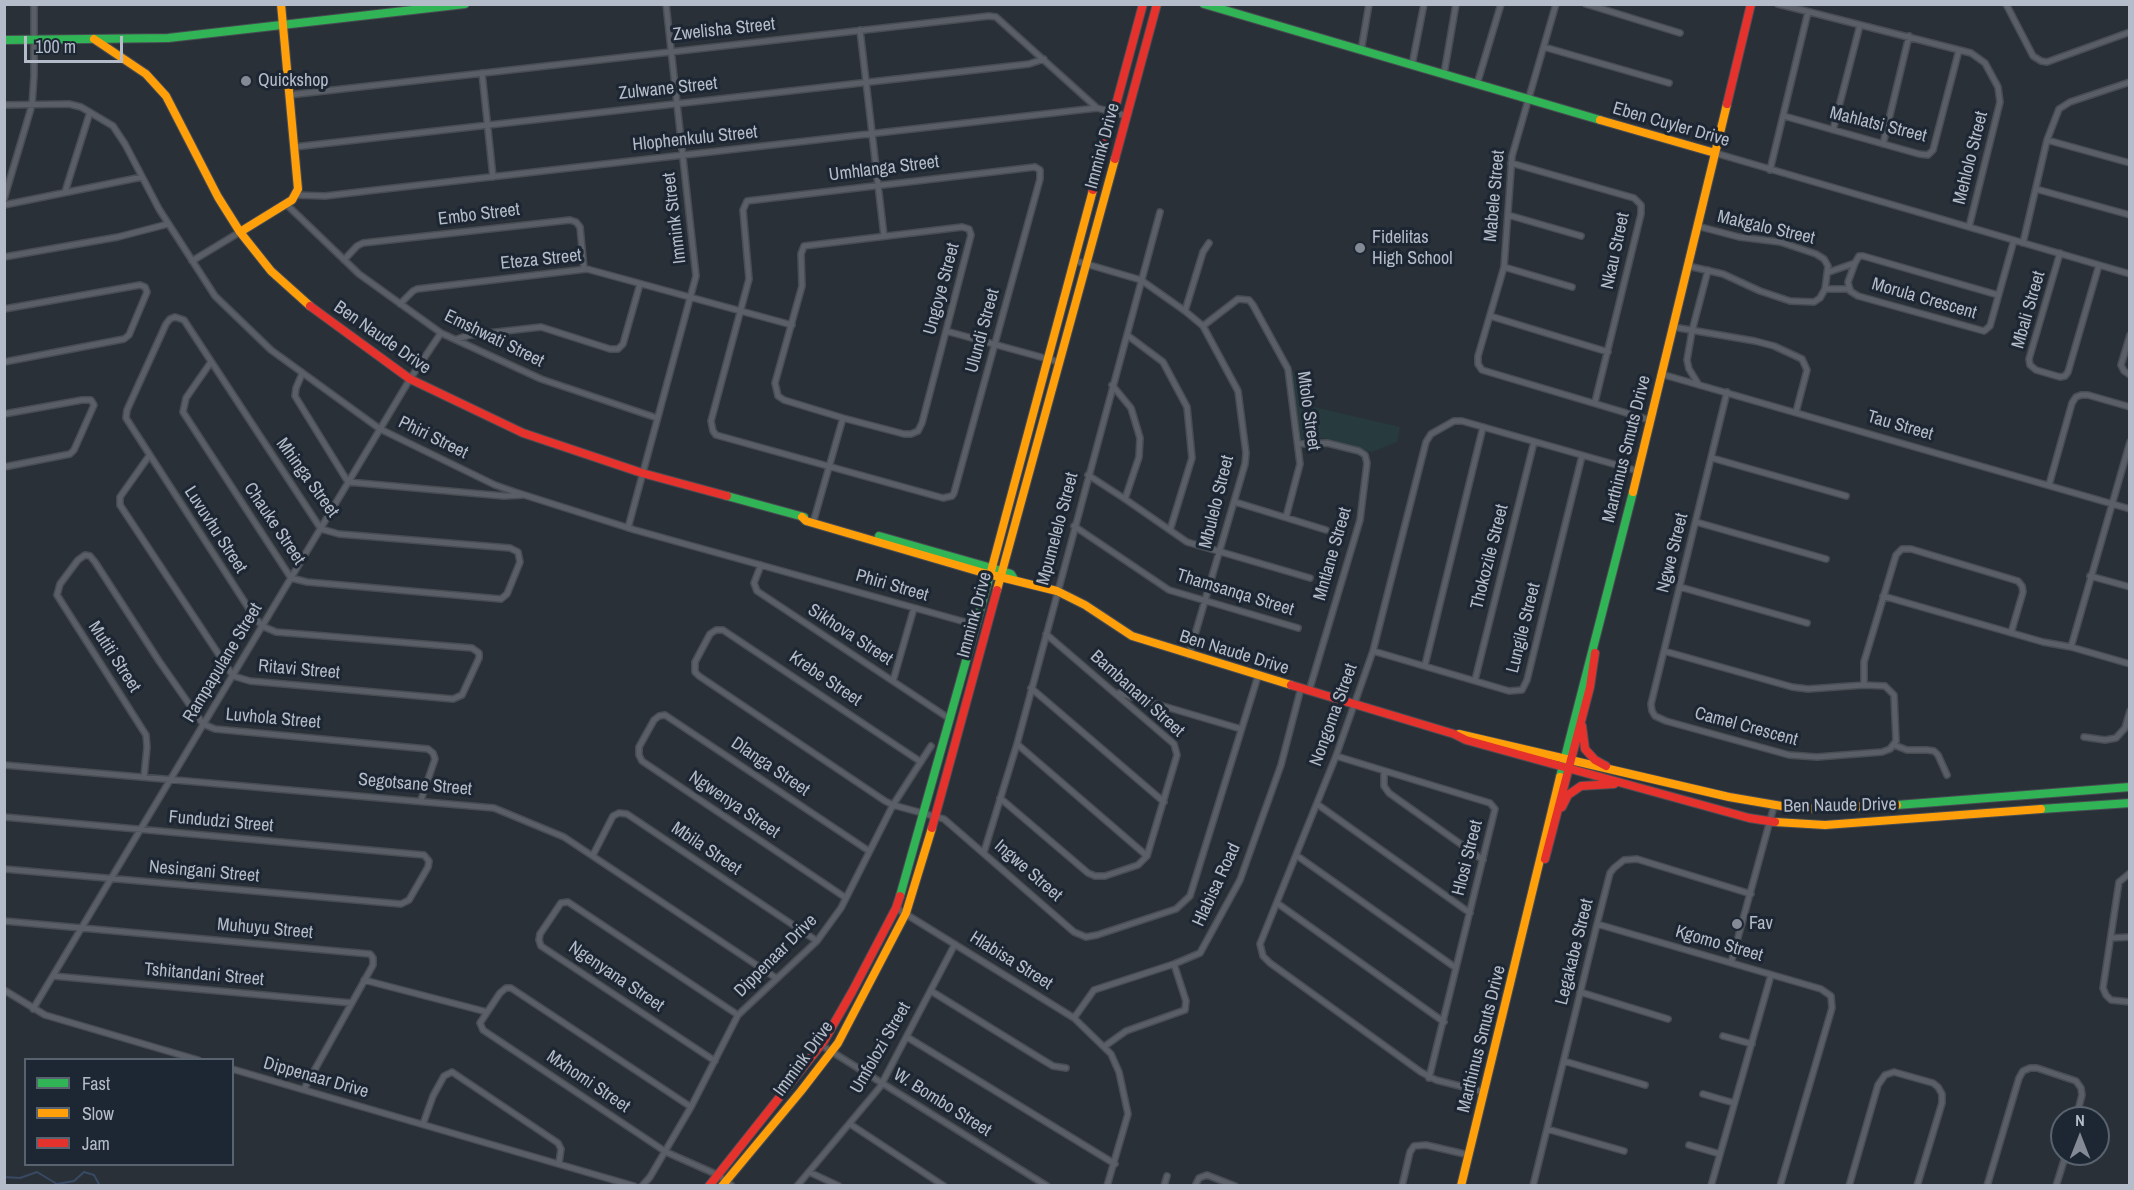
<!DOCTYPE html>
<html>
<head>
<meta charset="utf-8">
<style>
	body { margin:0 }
	#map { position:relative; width:2134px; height:1190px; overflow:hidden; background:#2a3038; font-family:"Archivo Narrow",sans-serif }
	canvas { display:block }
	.frame { position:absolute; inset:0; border:6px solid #b4bcc9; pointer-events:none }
	.legend { position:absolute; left:24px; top:1058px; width:210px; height:108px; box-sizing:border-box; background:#1d2633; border:2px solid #59626f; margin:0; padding:8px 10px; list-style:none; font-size:18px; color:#b4bcc9 }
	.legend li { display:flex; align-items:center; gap:12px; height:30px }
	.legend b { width:30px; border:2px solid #59626f }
	.north { position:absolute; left:2050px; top:1106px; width:60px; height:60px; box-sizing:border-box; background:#1d2633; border:2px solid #59626f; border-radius:50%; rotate:0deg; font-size:16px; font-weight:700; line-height:24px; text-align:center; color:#b4bcc9 }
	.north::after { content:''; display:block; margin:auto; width:21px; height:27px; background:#848b96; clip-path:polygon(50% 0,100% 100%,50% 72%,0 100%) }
	.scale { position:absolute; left:24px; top:36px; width:99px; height:27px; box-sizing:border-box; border:3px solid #b4bcc9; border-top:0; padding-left:8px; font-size:18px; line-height:21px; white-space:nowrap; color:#b4bcc9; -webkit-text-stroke:4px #1d2633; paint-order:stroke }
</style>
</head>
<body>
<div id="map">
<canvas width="2134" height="1190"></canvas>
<div class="frame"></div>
<ul class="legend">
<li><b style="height:8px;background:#30b455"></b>Fast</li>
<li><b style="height:8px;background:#ff9f0a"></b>Slow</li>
<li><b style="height:8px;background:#e5322d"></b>Jam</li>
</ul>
<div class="north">N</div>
<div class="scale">100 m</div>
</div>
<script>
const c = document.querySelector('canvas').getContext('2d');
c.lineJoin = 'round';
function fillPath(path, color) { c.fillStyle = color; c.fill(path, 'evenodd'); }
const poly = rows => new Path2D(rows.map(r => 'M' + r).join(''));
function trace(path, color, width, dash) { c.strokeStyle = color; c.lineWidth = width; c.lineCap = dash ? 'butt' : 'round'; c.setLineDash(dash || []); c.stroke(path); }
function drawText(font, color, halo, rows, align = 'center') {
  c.font = font + ' "Archivo Narrow",sans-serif'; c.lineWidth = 6; c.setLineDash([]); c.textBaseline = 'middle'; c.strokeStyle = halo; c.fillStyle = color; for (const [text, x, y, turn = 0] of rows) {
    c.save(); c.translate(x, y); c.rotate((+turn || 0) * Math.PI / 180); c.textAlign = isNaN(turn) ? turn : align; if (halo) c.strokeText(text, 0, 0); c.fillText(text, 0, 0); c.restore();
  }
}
fillPath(poly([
	[1294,371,1305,405,1400,427,1397,442,1372,452,1323,438,1301,439,1292,372]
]), '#273a3e');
trace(poly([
	[4,1177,20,1178,37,1172,57,1184,74,1181,84,1172,94,1175,100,1186]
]), '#384963', 2);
const street = poly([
	[1556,4,1512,156,1504,267,1478,356,1478,364,1482,370,1650,420],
	[1586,4,1680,33],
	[1778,4,1971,53,1985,63,1998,87,2000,102,1969,227],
	[2006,4,2033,56,2041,61,2047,62,2130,32],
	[860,30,884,236],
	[1544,47,1669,83],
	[1361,51,1369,4],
	[1412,65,1424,4],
	[482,73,493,177],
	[1444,74,1456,4],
	[1477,84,1501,4],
	[289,95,989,16,996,17,1097,108,1127,116],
	[4,105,69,104,81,107,113,126,125,144,159,209,215,296,271,350,380,429,495,485,515,492,635,530,976,625],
	[1784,116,1919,154,1928,155,1933,150,1959,50],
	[1833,130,1860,25],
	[2047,140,2130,163],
	[1883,144,1909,36],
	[294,147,1029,64,1044,59],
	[1715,153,2130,274],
	[1511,163,1634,198,1641,205,1641,214,1595,402],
	[1035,167,1040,170,1040,179,954,493,952,496,943,498,716,435,713,431,711,421,749,279,743,210,747,201,1035,167],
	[1770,170,1808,12],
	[2036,189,2130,215],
	[65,192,90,112],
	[296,195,325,196,376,190,1097,108],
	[4,199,32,105,34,76,34,4],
	[286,204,359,274,441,333,541,379,657,418],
	[4,205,142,177],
	[1508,215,1581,236],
	[962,227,969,229,971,235,922,423,918,431,911,434,904,434,843,418,784,400,778,396,775,383,802,286,801,254,804,246,962,227],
	[2023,243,2047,140,2059,109,2070,102,2130,82],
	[2060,253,2029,359,2030,365,2036,370,2060,377,2065,376,2068,372,2099,265],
	[4,257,118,237,168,224],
	[344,260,357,246,363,243,570,220,576,222,580,227,584,269],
	[192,261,240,232],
	[1076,261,1141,280,1185,311,1203,326,1238,391,1246,453,1245,464,1189,655],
	[1688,266,1723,274,1760,291,1790,301,1814,302,1820,298,1825,289,1828,266,1824,259,1816,254,1780,242,1739,237,1697,226],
	[1504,267,1572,287],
	[1829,272,1855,263],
	[1825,289,1850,289],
	[1998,295,1863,256,1859,256,1855,263,1848,282,1850,291,1858,296,1984,331,1990,326,2014,240],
	[400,304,413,291,417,289,587,269,792,325],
	[4,309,140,285,145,287,147,292,129,335,124,339,4,362],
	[1185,311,1203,252,1209,243],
	[1490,316,1608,352],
	[1203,326,1238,299,1249,300,1253,305,1288,369,1300,464,1286,517],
	[1673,327,1755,341,1774,346,1802,359,1807,370,1796,412],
	[946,331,1059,362],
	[1127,335,1163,362,1187,407,1192,458,1170,530],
	[2130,335,2121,365,2124,371,2130,375],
	[457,339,470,335,541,327,610,349,618,349,623,344,640,284],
	[302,374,296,388,295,396,348,482,504,496,523,495],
	[1661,374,2130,509],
	[1112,385,1131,408,1140,438,1139,457,1125,499],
	[1699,385,1689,369,1687,360,1692,331,1708,270],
	[4,414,82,400,91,400,94,405,74,450,70,454,4,467],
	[1298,444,1327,443,1359,451,1365,455,1367,463,1360,520,1309,691],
	[149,456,120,497,120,505,233,676,250,681,453,699,462,695,479,658,479,653,472,648,276,632,262,626,253,615,126,418,127,410,166,324,170,319,175,317,184,320,321,529,339,534,510,548,518,552,520,562,507,594,501,599,307,582,291,578,183,412,186,398,211,362],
	[1712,458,1846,496],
	[1088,475,1125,499,1187,542,1310,578],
	[2049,485,2072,403,2076,397,2081,395,2088,395,2130,407],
	[1235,502,1326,530],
	[1696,522,1826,559],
	[813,523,843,418],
	[1074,526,1169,590,1298,628],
	[628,528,696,276,666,4],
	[761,565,754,583,757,591,950,719],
	[2090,576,2130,587],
	[1680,587,1807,623],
	[1883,596,2043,642,2071,647,2130,664],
	[2071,647,2130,442],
	[1373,651,1509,691,1522,690,1527,680,1582,456],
	[1664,651,1792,687,1808,689,1864,685,1885,686,1894,695,1896,741,1890,749,1882,752,1817,757,1789,755,1666,721,1655,716,1652,711,1651,704,1727,392],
	[1425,665,1483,427],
	[1475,680,1534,442],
	[893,681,914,608],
	[1864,685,1864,662,1896,555,1902,549,1911,549,2018,581,2022,586,2023,592,2011,633],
	[1031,688,1164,802],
	[1119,693,1241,729],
	[2084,737,2105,740,2116,738,2125,728,2130,711],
	[1017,744,1147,856],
	[1894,745,1907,750,1927,750,1934,751,1938,755,1947,775],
	[1336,756,1490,803,1495,809,1429,1078],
	[921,762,723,630,716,630,710,634,695,662,695,672,699,676,885,801,893,805,944,819,1074,932,1086,937,1097,935,1176,909,1190,896,1258,676],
	[4,765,494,808,564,837,776,978],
	[1384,771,1384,786,1389,793,1483,860],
	[144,777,147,747,146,735,57,595,60,584,78,560,85,555,90,556,95,562,159,661,203,724,215,729,428,749,433,753,435,759,421,800],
	[1000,798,1088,873,1095,876,1105,876,1138,865,1147,856,1177,755,1174,744,1046,634],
	[1317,804,1470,913],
	[4,817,424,855,429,861,428,867,409,900,401,904,4,869],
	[984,852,1017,744,1160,212],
	[593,855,613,816,619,813,627,814,817,941],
	[1296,855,1456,968],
	[2130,873,2119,882,2103,988,2106,995,2111,1000,2130,1002],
	[846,898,642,761,639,755,639,747,654,720,659,716,665,715,869,851],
	[1277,903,1444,1022],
	[896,908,1074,1018,1111,1054,1119,1072,1128,1114,1107,1186],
	[4,921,370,954,373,958,373,965,304,1089],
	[1597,924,1821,989,1831,996,1832,1008,1780,1186],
	[2111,938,2130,937],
	[1731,963,1774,806],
	[53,976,352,1003],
	[364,980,487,1012],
	[4,990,45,1015,198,1060],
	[931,991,1038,1057,1053,1066,1066,1068],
	[1580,992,1668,1019],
	[33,1009,410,379,441,333],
	[1074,1018,1094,990,1174,964,1200,953,1240,880,1281,765,1301,688],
	[1723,1036,1752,1044],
	[907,1037,1115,1164],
	[821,1045,1047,1186],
	[1105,1046,1126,1031,1185,1010,1186,1001,1174,964],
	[715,1061,541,946,539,940,540,934,561,903,568,902,738,1015],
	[1564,1061,1645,1085],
	[232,1069,634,1186],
	[1484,1092,1436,1080,1421,1072,1270,963,1263,956,1260,944,1336,756,1373,651,1426,442,1431,434,1454,421,1462,421,1638,471],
	[1703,1094,1734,1103],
	[691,1107,511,988,506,988,500,993,480,1023,483,1030,666,1152,718,1175,732,1186],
	[423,1124,433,1096,444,1076,452,1072,558,1143,561,1149,559,1163],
	[850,1124,944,1186],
	[1547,1129,1624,1151],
	[1689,1145,1720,1154],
	[809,1172,839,1186],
	[642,1186,650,1177,691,1107,738,1015,817,941,841,908,893,805,931,746],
	[797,1186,880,1087,955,944],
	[1164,1186,1167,1176],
	[1195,1186,1199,1178,1207,1175,1235,1186],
	[1402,1186,1410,1152,1414,1146,1426,1145,1469,1155],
	[1533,1186,1597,924,1610,873,1614,868,1624,860,1637,859,1751,894],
	[1711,1186,1771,975],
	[1849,1186,1878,1085,1885,1075,1894,1072,1933,1083,1938,1087,1942,1094,1942,1103,1917,1186],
	[1987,1186,2019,1078,2023,1071,2030,1068,2037,1068,2076,1081,2081,1088,2082,1095,2076,1118],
	[2056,1186,2066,1154]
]);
const fast = poly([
	[1204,4,1600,120],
	[4,40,168,38,465,4],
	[727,496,804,517],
	[879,536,1002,571,1011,574,1014,579],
	[1560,777,1633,492],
	[1897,805,2130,787],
	[2041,809,2130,803],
	[900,896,990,575]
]);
const slow = poly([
	[94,39,146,74,166,96,218,197,240,232,271,271,310,306],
	[1600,120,1715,153],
	[240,232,292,200,298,189,281,4],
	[1633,492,1727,104],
	[802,517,806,521,984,573,1057,591,1085,605,1132,636,1291,685],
	[990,575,1093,190],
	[997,590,1115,159],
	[1459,734,1729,797,1799,809,1897,805],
	[1775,822,1825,825,2041,809],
	[722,1186,801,1091,838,1043,906,913,932,828],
	[1461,1186,1560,777]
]);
const jam = poly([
	[1727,104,1751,4],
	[1115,159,1157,4],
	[1093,190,1143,4],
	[310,306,410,379,523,433,642,473,727,496],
	[1291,685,1454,734,1466,740,1749,818,1775,822],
	[1582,726,1585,749,1595,760,1606,766],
	[1562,807,1568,795,1581,786,1614,784],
	[932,828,997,590],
	[1545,859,1590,687,1595,653],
	[709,1186,824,1041,852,992,896,908,900,896]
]);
trace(street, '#484c53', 8);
trace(fast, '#484c53', 10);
trace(slow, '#484c53', 10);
trace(jam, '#484c53', 10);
trace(street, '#5a5e66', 5);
trace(fast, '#30b455', 8);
trace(slow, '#ff9f0a', 8);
trace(jam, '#e5322d', 8);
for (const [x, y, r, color] of [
	[246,81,6,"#848b96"],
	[1360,248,6,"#848b96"],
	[1737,924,6,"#848b96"]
]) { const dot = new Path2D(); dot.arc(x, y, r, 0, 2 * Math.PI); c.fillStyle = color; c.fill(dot); trace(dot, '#1d2633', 2); }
drawText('18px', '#b4bcc9', '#1d2633', [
	["Zwelisha Street",724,30,-6],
	["Zulwane Street",668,89,-6],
	["Eben Cuyler Drive",1671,125,16],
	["Mahlatsi Street",1878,125,14],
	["Hlophenkulu Street",695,139,-6],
	["Immink Drive",1103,146,-75],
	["Mehlolo Street",1971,158,-76],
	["Umhlanga Street",884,169,-7],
	["Mabele Street",1495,196,-85],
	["Embo Street",479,215,-7],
	["Immink Street",675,218,-97],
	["Makgalo Street",1766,228,13],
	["Nkau Street",1616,251,-78],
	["Eteza Street",541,260,-6],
	["Ungoye Street",942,289,-75],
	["Morula Crescent",1924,299,16],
	["Mbali Street",2029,310,-74],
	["Ulundi Street",983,331,-75],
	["Ben Naude Drive",382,338,35],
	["Emshwati Street",494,339,26],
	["Mtolo Street",1308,411,82],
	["Tau Street",1900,426,16],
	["Phiri Street",433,438,26],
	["Marthinus Smuts Drive",1627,449,-76],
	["Mhinga Street",307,478,54],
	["Mbulelo Street",1217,502,-76],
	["Chauke Street",274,524,56],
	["Mpumelelo Street",1058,529,-75],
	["Luvuvhu Street",215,530,57],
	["Ngwe Street",1673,553,-76],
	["Mntlane Street",1333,554,-74],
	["Thokozile Street",1490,557,-76],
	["Phiri Street",892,586,16],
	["Thamsanqa Street",1235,593,17],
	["Immink Drive",975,615,-75],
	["Lungile Street",1524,628,-76],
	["Sikhova Street",850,635,33],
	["Ben Naude Drive",1234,653,17],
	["Mutiti Street",114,657,57],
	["Rampapulane Street",223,663,-59],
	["Ritavi Street",299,670,5],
	["Krebe Street",825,679,34],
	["Bambanani Street",1137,694,42],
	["Nongoma Street",1334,715,-70],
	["Luvhola Street",273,719,5],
	["Camel Crescent",1746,727,15],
	["Dlanga Street",770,767,34],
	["Segotsane Street",415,785,5],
	["Ngwenya Street",734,805,34],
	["Ben Naude Drive",1840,806,-1],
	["Fundudzi Street",221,822,5],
	["Mbila Street",706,849,34],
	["Hlosi Street",1468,858,-76],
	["Ingwe Street",1028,871,41],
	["Nesingani Street",204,872,5],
	["Hlabisa Road",1217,885,-65],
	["Muhuyu Street",265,929,5],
	["Kgomo Street",1719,944,16],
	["Legakabe Street",1575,952,-76],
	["Dippenaar Drive",776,956,-45],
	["Hlabisa Street",1011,961,32],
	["Tshitandani Street",204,975,5],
	["Ngenyana Street",616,977,34],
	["Marthinus Smuts Drive",1482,1039,-76],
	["Umfolozi Street",881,1048,-60],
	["Immink Drive",804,1059,-54],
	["Dippenaar Drive",316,1078,16],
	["Mxhomi Street",588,1082,34],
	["W. Bombo Street",942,1103,32]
]);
drawText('18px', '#b4bcc9', '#1d2633', [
	["Quickshop",258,81],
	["Fidelitas",1372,238],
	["High School",1372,259],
	["Fav",1749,924]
], 'left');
</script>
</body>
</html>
